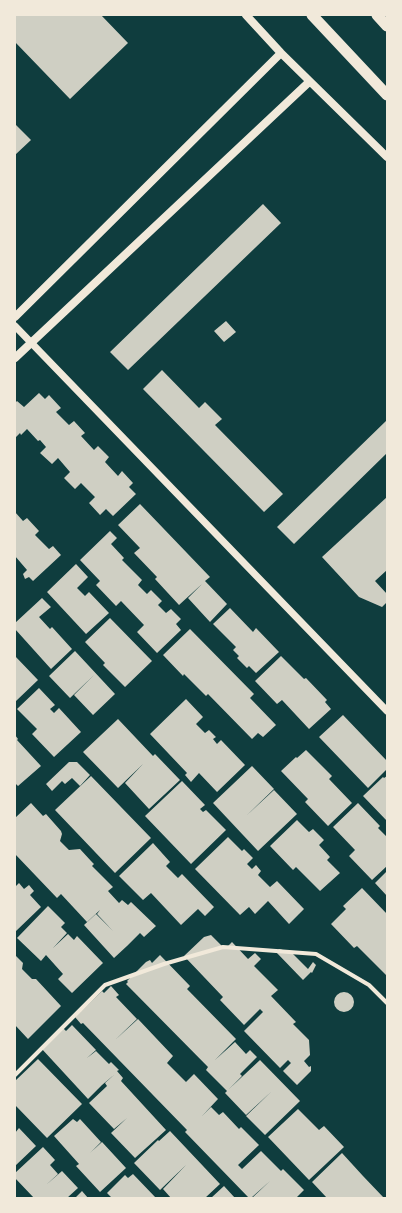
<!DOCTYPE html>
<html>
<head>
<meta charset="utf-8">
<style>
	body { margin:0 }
	#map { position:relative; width:402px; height:1213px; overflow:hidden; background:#0f3d3e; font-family:Jost,sans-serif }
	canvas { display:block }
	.frame { position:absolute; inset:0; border:16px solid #f1e9da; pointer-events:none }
</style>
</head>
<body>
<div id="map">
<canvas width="402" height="1213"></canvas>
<div class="frame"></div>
</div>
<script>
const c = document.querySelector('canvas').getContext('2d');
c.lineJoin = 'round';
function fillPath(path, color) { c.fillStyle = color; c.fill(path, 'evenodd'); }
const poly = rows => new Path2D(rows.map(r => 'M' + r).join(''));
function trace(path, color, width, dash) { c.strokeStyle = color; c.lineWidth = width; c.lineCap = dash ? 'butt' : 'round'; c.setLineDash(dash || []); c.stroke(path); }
fillPath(poly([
	[15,15,101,15,128,43,70,99,15,42],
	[15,124,31,140,15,155],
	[263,204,281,223,128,370,110,352],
	[226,321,236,332,224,342,214,331],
	[162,370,199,408,205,402,222,419,215,425,283,494,264,512,143,389],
	[39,393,45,399,49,395,61,408,56,412,69,425,74,421,85,433,81,436,94,450,98,446,109,457,105,462,118,476,122,471,133,483,129,487,136,494,113,516,106,509,100,515,89,503,95,497,81,483,75,489,64,478,70,472,58,458,52,464,40,453,46,447,40,440,38,441,27,429,21,435,20,433,15,438,15,403,17,401,24,407],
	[387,420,387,453,294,544,277,527],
	[387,497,387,570,375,581,387,594,387,602,382,607,359,597,322,557],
	[140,504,210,577,205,581,227,604,210,622,188,598,202,584,179,605,155,579,157,577,134,553,140,548,118,525],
	[15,512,23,521,27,518,39,531,35,535,49,549,53,546,61,555,33,581,29,577,25,579,23,574,27,570,15,556],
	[110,531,117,538,111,544,124,558,122,560,142,580,138,585,147,594,151,590,162,601,158,605,166,613,171,609,181,619,176,624,181,630,157,653,137,632,144,625,121,601,116,606,96,585,100,581,80,560],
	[76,564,88,577,77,588,85,596,89,592,109,613,86,634,47,592],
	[42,598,51,607,39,617,50,629,52,627,72,649,51,669,15,629,15,623],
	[230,608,253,632,256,628,279,652,256,673,249,666,247,668,237,658,239,656,233,650,236,647,213,624],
	[110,618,152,661,125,687,103,665,105,663,85,642],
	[190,629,254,694,250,698,276,725,263,737,258,733,252,739,208,694,206,696,184,674,183,676,163,655],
	[75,651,115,694,93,715,74,695,94,675,70,698,49,676],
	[15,656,38,680,16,701,15,699],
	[281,656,304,679,306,678,327,700,325,702,331,709,309,729,282,700,277,704,255,681],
	[39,688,55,705,50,709,54,713,59,708,81,732,54,757,32,734,37,729,17,709],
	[186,699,203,717,196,724,205,733,209,730,216,737,213,739,217,744,221,740,245,765,217,792,199,773,191,782,185,775,187,773,150,734],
	[343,715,387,761,387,769,368,788,319,737],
	[118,719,153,756,155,754,180,780,149,809,125,783,143,764,118,788,83,752],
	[15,735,18,739,17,740,41,766,18,786,15,783],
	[306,750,332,776,329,779,352,803,328,826,305,802,308,799,281,771,296,757,297,758],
	[69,762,77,762,90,775,80,786,72,778,65,784,62,781,52,791,46,784],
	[252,766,274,789,246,816,274,790,297,814,258,851,213,803],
	[91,776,151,838,115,873,55,810],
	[387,776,387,821,363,796,383,777,384,778],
	[182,781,205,805,200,809,203,812,206,810,226,830,191,864,145,816],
	[31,803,43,816,46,814,61,831,62,834,60,841,69,850,80,849,91,861,94,864,92,866,113,887,108,891,119,903,122,900,128,905,131,902,156,926,144,937,140,933,127,946,123,941,127,946,114,958,84,925,96,914,113,931,97,914,100,910,87,922,61,894,57,898,15,854,15,818],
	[358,803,380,826,378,828,387,837,387,866,372,880,349,856,355,850,333,827],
	[297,820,309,832,313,829,324,840,319,845,330,857,327,860,340,873,320,891,296,867,293,870,270,846],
	[228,837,242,851,244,849,253,858,247,864,252,869,256,865,261,871,258,875,270,887,277,881,304,909,289,924,268,901,255,914,249,907,240,915,195,869],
	[153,843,170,862,166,866,178,878,182,874,214,907,205,916,198,909,181,925,151,893,143,900,119,876],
	[387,871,387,896,375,883],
	[19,883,24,889,29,885,34,891,30,895,41,907,15,932,15,887],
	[362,888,387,914,387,976,357,946,354,948,331,924,346,909,343,906],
	[48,906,65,923,61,927,67,933,53,948,68,934,74,940,77,936,103,963,72,993,58,979,63,974,46,955,41,961,17,938],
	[211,935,225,949,232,942,248,959,255,953,261,959,254,966,278,990,271,996,296,1022,293,1024,309,1040,310,1055,304,1061,309,1067,311,1066,311,1071,297,1085,283,1071,291,1063,288,1060,280,1068,244,1031,263,1012,260,1009,244,1025,220,1000,223,997,184,956,204,937],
	[279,949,291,952,308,969,313,962,316,965,312,973,311,972,303,980,276,952],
	[15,955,23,963,22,969,32,979,36,979,61,1006,28,1039,15,1025],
	[160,955,190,986,187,989,236,1039,215,1060,235,1042,246,1054,250,1050,257,1057,240,1074,242,1076,228,1090,260,1060,300,1101,265,1135,246,1116,272,1091,246,1115,225,1093,227,1091,206,1070,208,1067,126,984,128,982,127,981,146,962,150,960,152,963],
	[111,986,119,995,116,997,137,1019,115,1040,138,1019,173,1056,167,1063,186,1082,194,1074,218,1099,202,1116,211,1107,219,1115,223,1112,239,1129,241,1127,259,1145,238,1165,242,1169,261,1151,281,1171,283,1169,304,1190,296,1198,252,1198,270,1181,251,1198,249,1198,185,1132,187,1130,83,1023,81,1024,75,1017,102,991,104,993],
	'334 1002a10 10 0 1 1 20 0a10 10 0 1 1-20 0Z',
	[72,1025,96,1050,87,1058,96,1051,109,1064,111,1062,119,1070,117,1071,123,1078,121,1081,166,1130,135,1158,111,1133,127,1118,114,1129,89,1103,107,1086,105,1083,115,1074,102,1085,88,1099,41,1048,63,1028,66,1031],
	[38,1059,82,1104,47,1138,15,1105,15,1081],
	[298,1109,319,1130,324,1126,344,1147,309,1180,268,1137],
	[73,1119,77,1122,80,1119,101,1142,90,1153,102,1142,126,1168,100,1192,76,1166,79,1164,54,1136],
	[19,1128,36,1146,15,1166,15,1133],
	[170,1131,220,1184,205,1198,171,1198,163,1189,186,1165,160,1190,134,1163,158,1140,159,1141],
	[43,1147,55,1160,50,1165,58,1174,46,1185,62,1171,78,1188,67,1198,34,1198,15,1178,15,1173],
	[342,1153,363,1176,384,1198,327,1198,312,1182],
	[133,1174,156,1198,112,1198,107,1193,125,1175,128,1178],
	[224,1186,235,1198,211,1198],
	[82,1191,88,1198,75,1198]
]), '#cfcfc3');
trace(poly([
	[15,1075,105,985,164,964,223,947,316,954,369,985,387,1003]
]), '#f1e9da', 4);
trace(poly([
	[15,326,387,711]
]), '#f1e9da', 7);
trace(poly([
	[246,15,281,53,387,157],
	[15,317,281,53],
	[15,358,309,82]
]), '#f1e9da', 8);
trace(poly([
	[312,15,387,95],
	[377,15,387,26]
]), '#f1e9da', 11);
</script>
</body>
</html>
